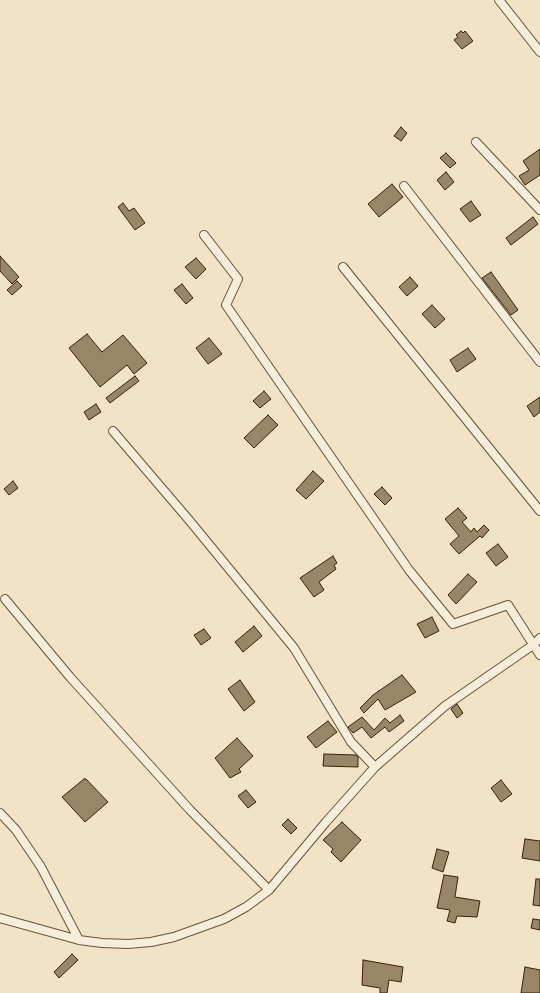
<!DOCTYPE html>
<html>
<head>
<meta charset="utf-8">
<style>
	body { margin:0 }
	canvas { display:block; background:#f2e3c7 }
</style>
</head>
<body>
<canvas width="540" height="993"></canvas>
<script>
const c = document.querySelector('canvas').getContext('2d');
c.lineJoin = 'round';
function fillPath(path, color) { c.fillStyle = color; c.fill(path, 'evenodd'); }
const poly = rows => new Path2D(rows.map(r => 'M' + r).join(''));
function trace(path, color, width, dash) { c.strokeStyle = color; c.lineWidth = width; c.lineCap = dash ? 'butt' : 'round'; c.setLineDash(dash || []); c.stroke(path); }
const building = poly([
	[461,31,463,33,465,31,473,41,462,49,454,40,458,37,456,35,461,31],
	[401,127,407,133,401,141,394,136,401,127],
	[540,149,540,175,525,185,519,176,529,170,523,161,540,149],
	[446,153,456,163,450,168,440,158,446,153],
	[446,172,454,182,445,190,437,180,446,172],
	[392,184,403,197,379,217,368,204,392,184],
	[471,201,481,215,470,222,460,209,471,201],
	[123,203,129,211,134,208,145,223,135,230,118,207,123,203],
	[533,217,538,224,511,245,506,238,533,217],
	[0,256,19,277,12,284,0,271,0,256],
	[196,258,206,269,196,279,185,267,196,258],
	[491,272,518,310,511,315,482,278,491,272],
	[410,277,418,286,407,296,399,287,410,277],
	[17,281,22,286,12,295,7,290,17,281],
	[182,284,193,298,186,304,174,290,182,284],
	[432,305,445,319,435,328,422,314,432,305],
	[87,334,102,352,123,335,147,363,134,374,127,365,100,387,69,348,87,334],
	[209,338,222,354,208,364,196,348,209,338],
	[468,348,476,359,457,372,450,360,468,348],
	[135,376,139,381,110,403,106,398,135,376],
	[264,391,271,399,260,408,253,401,264,391],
	[540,397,540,412,534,417,527,406,540,397],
	[96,404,101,412,89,420,84,412,96,404],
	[268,415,278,425,254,448,244,438,268,415],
	[313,471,324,481,306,499,296,490,313,471],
	[13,481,18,488,9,495,4,489,13,481],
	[382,487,392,498,385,505,374,494,382,487],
	[458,508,467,518,462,522,471,532,474,528,477,532,484,525,489,530,482,538,480,536,459,554,450,544,459,536,445,519,458,508],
	[498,544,508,557,496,566,486,553,498,544],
	[333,556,337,563,334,565,336,569,319,582,324,590,314,597,300,578,333,556],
	[468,574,477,582,456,604,448,595,468,574],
	[432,617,439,631,425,638,417,624,432,617],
	[254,626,262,636,243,652,235,642,254,626],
	[204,629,211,638,201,645,194,635,204,629],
	[402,675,416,692,385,710,378,699,364,713,360,708,373,695,402,675],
	[240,680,255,702,244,711,228,689,240,680],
	[457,704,463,713,457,718,451,709,457,704],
	[400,715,404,721,389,732,385,727,371,738,362,727,353,733,348,727,362,717,374,730,385,718,390,723,400,715],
	[328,721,337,732,316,748,307,737,328,721],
	[237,738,253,756,239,769,241,772,230,778,215,758,237,738],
	[324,754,356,755,358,757,358,767,323,766,324,754],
	[84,779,86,779,108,802,85,822,62,797,84,779],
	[501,780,512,794,501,802,491,788,501,780],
	[246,790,256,802,248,808,238,796,246,790],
	[288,819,297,828,291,834,282,825,288,819],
	[342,822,361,840,341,862,331,852,333,849,323,840,342,822],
	[525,839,540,841,540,861,522,858,525,839],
	[437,849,449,852,443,872,432,868,437,849],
	[444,875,458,877,455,897,480,901,477,917,457,916,455,923,447,921,450,910,437,908,444,875],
	[536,879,540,879,540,906,533,905,536,879],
	[533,919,540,920,540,930,531,928,533,919],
	[72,954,78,960,59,978,54,972,72,954],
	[363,960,403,967,401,982,389,980,387,993,380,993,380,988,362,985,363,960],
	[525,967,540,970,540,993,521,993,525,967]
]);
fillPath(building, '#998669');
trace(building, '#392104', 1);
const minor = poly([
	[499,0,540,52],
	[476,142,540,210],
	[404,186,540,362],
	[204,235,238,279,226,305,409,570,453,624,508,605,540,655],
	[343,267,540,511],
	[113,431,189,520,294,648,351,742,375,767],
	[5,599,70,677,190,810,269,890],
	[0,813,16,830,41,867,79,940],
	[0,918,79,940,102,943,128,944,151,942,174,937,224,919,246,907,269,890,326,822,375,767,445,706,533,645,540,638]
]);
trace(minor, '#675235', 10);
trace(minor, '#f7eddb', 8);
</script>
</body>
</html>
